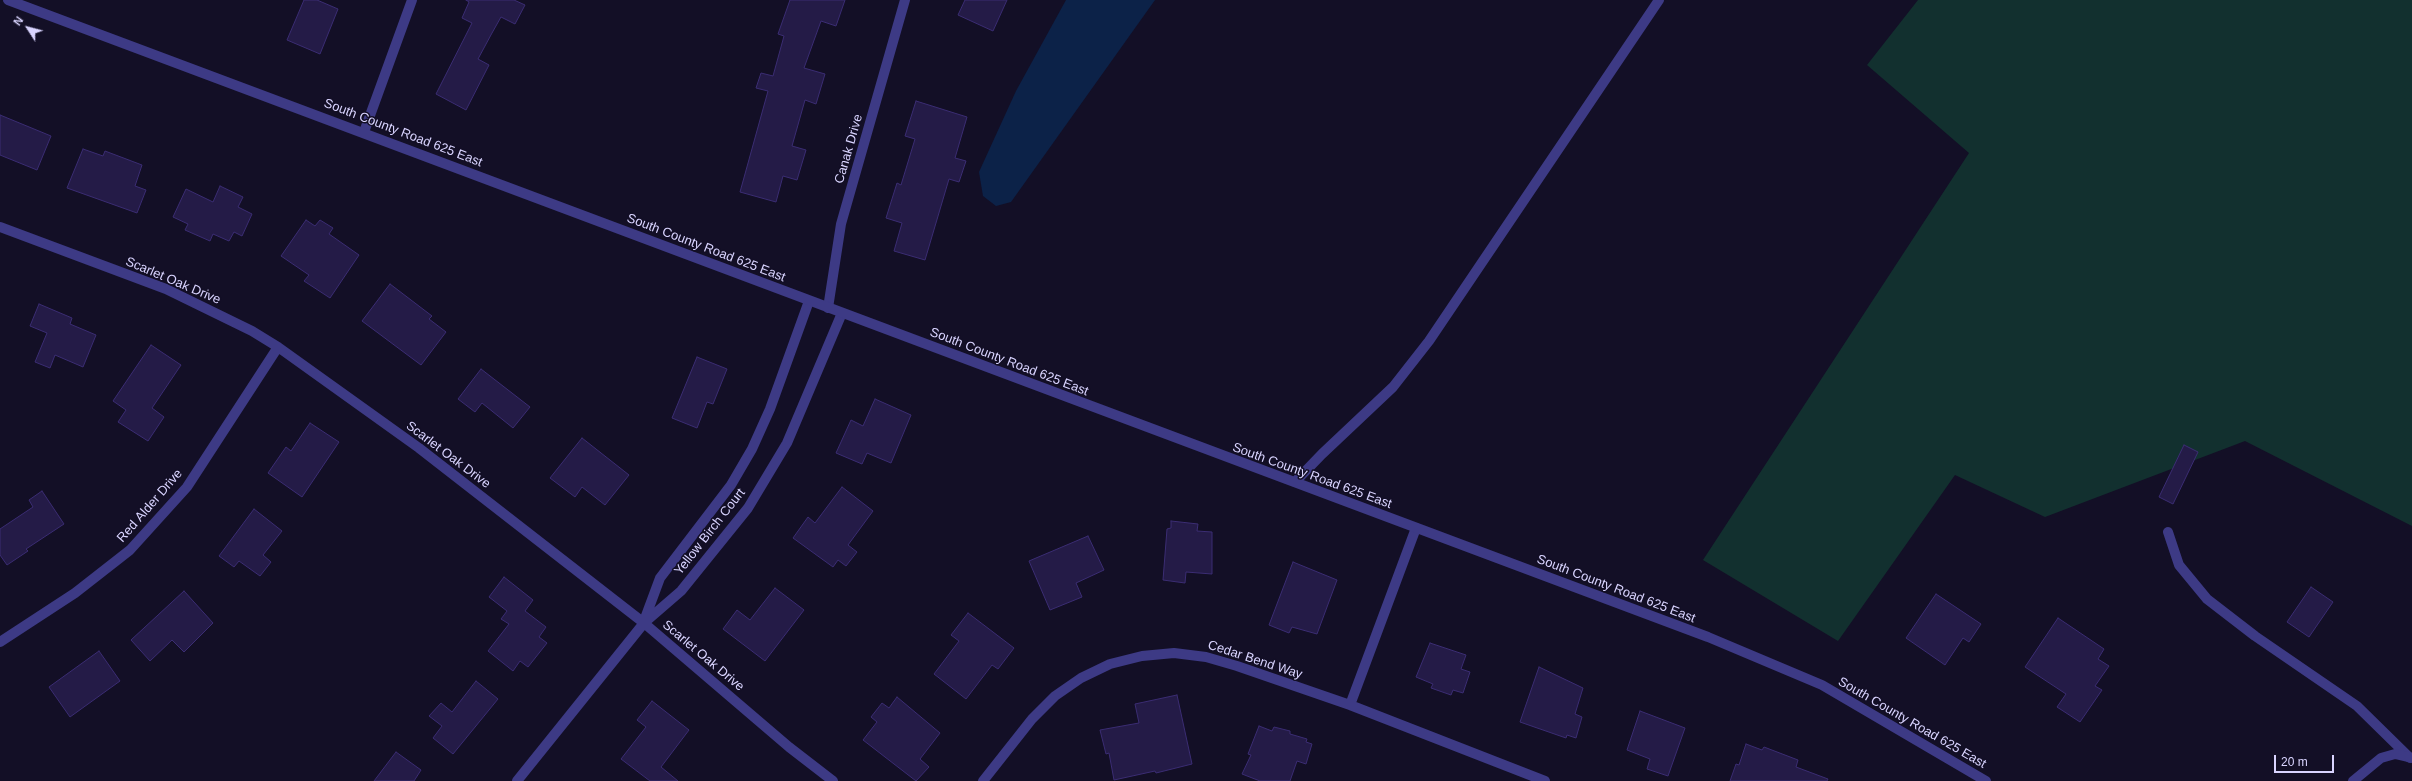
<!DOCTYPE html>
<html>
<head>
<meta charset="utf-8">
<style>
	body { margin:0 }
	#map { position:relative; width:2412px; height:781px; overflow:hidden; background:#130f26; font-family:Arial,sans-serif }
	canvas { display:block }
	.north { position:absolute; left:8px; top:8px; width:40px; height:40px; -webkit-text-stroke:3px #130f26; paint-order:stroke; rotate:306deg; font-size:11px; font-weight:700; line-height:16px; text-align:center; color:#d9d4ff }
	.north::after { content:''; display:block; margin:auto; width:14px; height:18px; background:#d9d4ff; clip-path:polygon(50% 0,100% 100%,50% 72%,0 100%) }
	.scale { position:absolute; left:2274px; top:755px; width:60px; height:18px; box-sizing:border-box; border:2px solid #d9d4ff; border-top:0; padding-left:5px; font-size:12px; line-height:14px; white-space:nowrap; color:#d9d4ff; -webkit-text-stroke:3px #130f26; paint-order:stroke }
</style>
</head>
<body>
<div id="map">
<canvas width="2412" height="781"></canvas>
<div class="north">N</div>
<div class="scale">20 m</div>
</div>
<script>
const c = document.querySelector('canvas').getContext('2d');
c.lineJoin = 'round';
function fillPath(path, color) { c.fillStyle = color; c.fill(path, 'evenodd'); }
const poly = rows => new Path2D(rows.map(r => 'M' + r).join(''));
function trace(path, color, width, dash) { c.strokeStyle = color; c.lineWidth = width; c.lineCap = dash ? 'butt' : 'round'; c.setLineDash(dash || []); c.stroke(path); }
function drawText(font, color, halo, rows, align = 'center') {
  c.font = font + ' Arial,sans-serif'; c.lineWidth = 3; c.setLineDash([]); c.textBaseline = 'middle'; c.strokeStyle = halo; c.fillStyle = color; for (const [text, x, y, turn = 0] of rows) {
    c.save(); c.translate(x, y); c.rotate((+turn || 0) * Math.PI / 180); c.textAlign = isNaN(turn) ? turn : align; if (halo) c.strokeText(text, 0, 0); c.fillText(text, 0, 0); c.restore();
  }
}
fillPath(poly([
	[1918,0,2412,0,2412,526,2245,441,2045,517,1955,475,1838,641,1703,560,1969,153,1867,65]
]), '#12302f');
fillPath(poly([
	[1066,0,1155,0,1011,202,996,206,983,196,979,172,1016,91]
]), '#0c2248');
const building = poly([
	[304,0,317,0,338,9,320,54,287,40,304,0],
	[466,0,514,0,525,5,515,24,501,17,492,33,478,59,489,65,466,110,436,94,472,23,462,18,469,2,466,0],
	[790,0,845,0,836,26,821,21,804,68,825,74,816,104,805,100,792,146,806,150,797,180,783,176,776,202,740,192,768,91,756,88,761,73,773,76,784,36,778,34,790,0],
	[965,0,1007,0,993,31,958,15,965,0],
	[916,101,967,117,955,158,966,161,959,182,949,179,925,260,894,251,902,223,886,218,897,183,901,185,915,139,905,136,916,101],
	[0,115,51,136,37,170,0,155,0,115],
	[83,149,103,156,105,151,142,165,135,186,146,190,137,213,67,188,83,149],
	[220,186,243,197,238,207,252,214,242,236,234,232,229,241,213,234,210,241,185,230,188,224,173,217,186,189,213,202,220,186],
	[306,220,315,226,320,220,333,228,329,234,359,255,330,298,304,281,309,275,281,256,306,220],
	[390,284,432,316,429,319,446,332,421,365,362,321,390,284],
	[39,304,72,318,70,324,96,335,83,367,55,355,50,368,35,362,47,333,30,326,39,304],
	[151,345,181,365,152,408,164,417,148,441,118,422,126,410,113,401,151,345],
	[697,357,727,369,713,404,707,402,697,428,672,418,697,357],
	[481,369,530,407,513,428,482,403,475,412,458,399,481,369],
	[875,399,911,415,891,463,867,453,862,464,836,453,851,420,863,426,875,399],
	[310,423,339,442,302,497,268,473,286,447,291,451,310,423],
	[582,438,629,475,605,505,582,487,575,497,550,478,582,438],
	[2184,445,2198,452,2173,504,2159,497,2184,445],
	[842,487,873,511,848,545,857,552,846,566,838,560,833,567,793,538,808,517,815,523,842,487],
	[42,491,64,524,26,549,28,551,7,565,0,555,0,529,33,507,29,500,42,491],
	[254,509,282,531,263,555,271,562,260,576,239,561,234,567,219,556,254,509],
	[1171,521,1198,524,1197,531,1212,532,1212,574,1186,572,1185,583,1163,580,1167,529,1171,528,1171,521],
	[1088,536,1104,570,1076,583,1082,597,1050,610,1029,561,1088,536],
	[1293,562,1337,580,1317,634,1292,627,1289,633,1269,625,1293,562],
	[504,577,533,600,525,611,546,627,539,637,547,643,528,667,520,661,513,671,488,651,509,624,501,619,507,611,489,597,504,577],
	[2311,587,2333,602,2309,637,2287,622,2311,587],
	[775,588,804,610,765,661,723,629,737,610,750,620,775,588],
	[184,591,213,623,184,652,172,640,150,661,131,640,184,591],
	[1936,594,1981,624,1969,642,1963,638,1945,665,1906,638,1936,594],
	[968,613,1014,648,998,669,992,665,966,699,934,674,959,641,951,635,968,613],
	[2058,618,2104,649,2098,659,2109,666,2095,686,2102,690,2080,722,2057,707,2066,694,2025,667,2058,618],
	[1430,643,1466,655,1461,669,1470,672,1463,693,1453,690,1451,695,1431,688,1433,684,1416,677,1430,643],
	[99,651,120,681,70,717,49,687,99,651],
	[1539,667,1583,688,1575,714,1582,717,1576,738,1567,735,1566,738,1520,722,1539,667],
	[476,681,498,699,453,754,433,738,442,726,429,716,441,703,452,712,476,681],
	[1177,695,1192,764,1156,773,1155,771,1114,780,1109,753,1106,754,1100,730,1139,723,1135,704,1177,695],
	[897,697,940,733,920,759,929,767,916,781,863,740,877,722,871,717,882,703,889,708,897,697],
	[652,701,689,730,661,767,678,781,650,781,621,759,646,727,637,720,652,701],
	[1640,711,1685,728,1668,776,1647,769,1650,759,1627,750,1640,711],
	[1259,726,1272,731,1274,727,1290,731,1290,734,1307,739,1306,742,1312,744,1306,764,1297,761,1290,781,1260,781,1242,774,1251,755,1248,754,1259,726],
	[1746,744,1762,750,1764,747,1798,760,1796,767,1828,779,1827,781,1730,781,1736,764,1739,765,1746,744],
	[396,752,421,770,414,781,374,781,396,752]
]);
fillPath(building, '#241b47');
trace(building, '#3b2d73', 1);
trace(poly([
	[1295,482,1322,454,1393,387,1429,341,1659,0],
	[2168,532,2179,565,2207,599,2255,636,2357,706,2410,758]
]), '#3d3a85', 10);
trace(poly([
	[364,132,412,0],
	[0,227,166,289,252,331,278,347,419,448,644,623,789,747,833,781],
	[828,308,841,224,905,0],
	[644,621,660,578,731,485,752,449,770,409,809,301],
	[0,642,75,593,130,550,187,487,278,347],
	[1350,705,1416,528],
	[517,781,644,623,681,591,748,508,787,443,842,313],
	[983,781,1032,719,1055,696,1081,678,1110,664,1142,656,1174,653,1206,657,1237,666,1350,705,1545,781]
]), '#3d3a85', 10);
trace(poly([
	[8,0,1708,637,1822,685,1986,781],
	[2353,781,2381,758,2395,754,2412,758]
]), '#3d3a85', 10);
drawText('13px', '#d9d4ff', '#130f26', [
	["South County Road 625 East",403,133,21],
	["Canak Drive",849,149,-74],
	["South County Road 625 East",706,248,21],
	["Scarlet Oak Drive",173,281,23],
	["South County Road 625 East",1009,362,21],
	["Scarlet Oak Drive",448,455,37],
	["South County Road 625 East",1312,476,20],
	["Red Alder Drive",150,506,-49],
	["Yellow Birch Court",710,532,-52],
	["South County Road 625 East",1616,589,21],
	["Scarlet Oak Drive",703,656,40],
	["Cedar Bend Way",1255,660,18],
	["South County Road 625 East",1912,723,30]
]);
</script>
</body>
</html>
